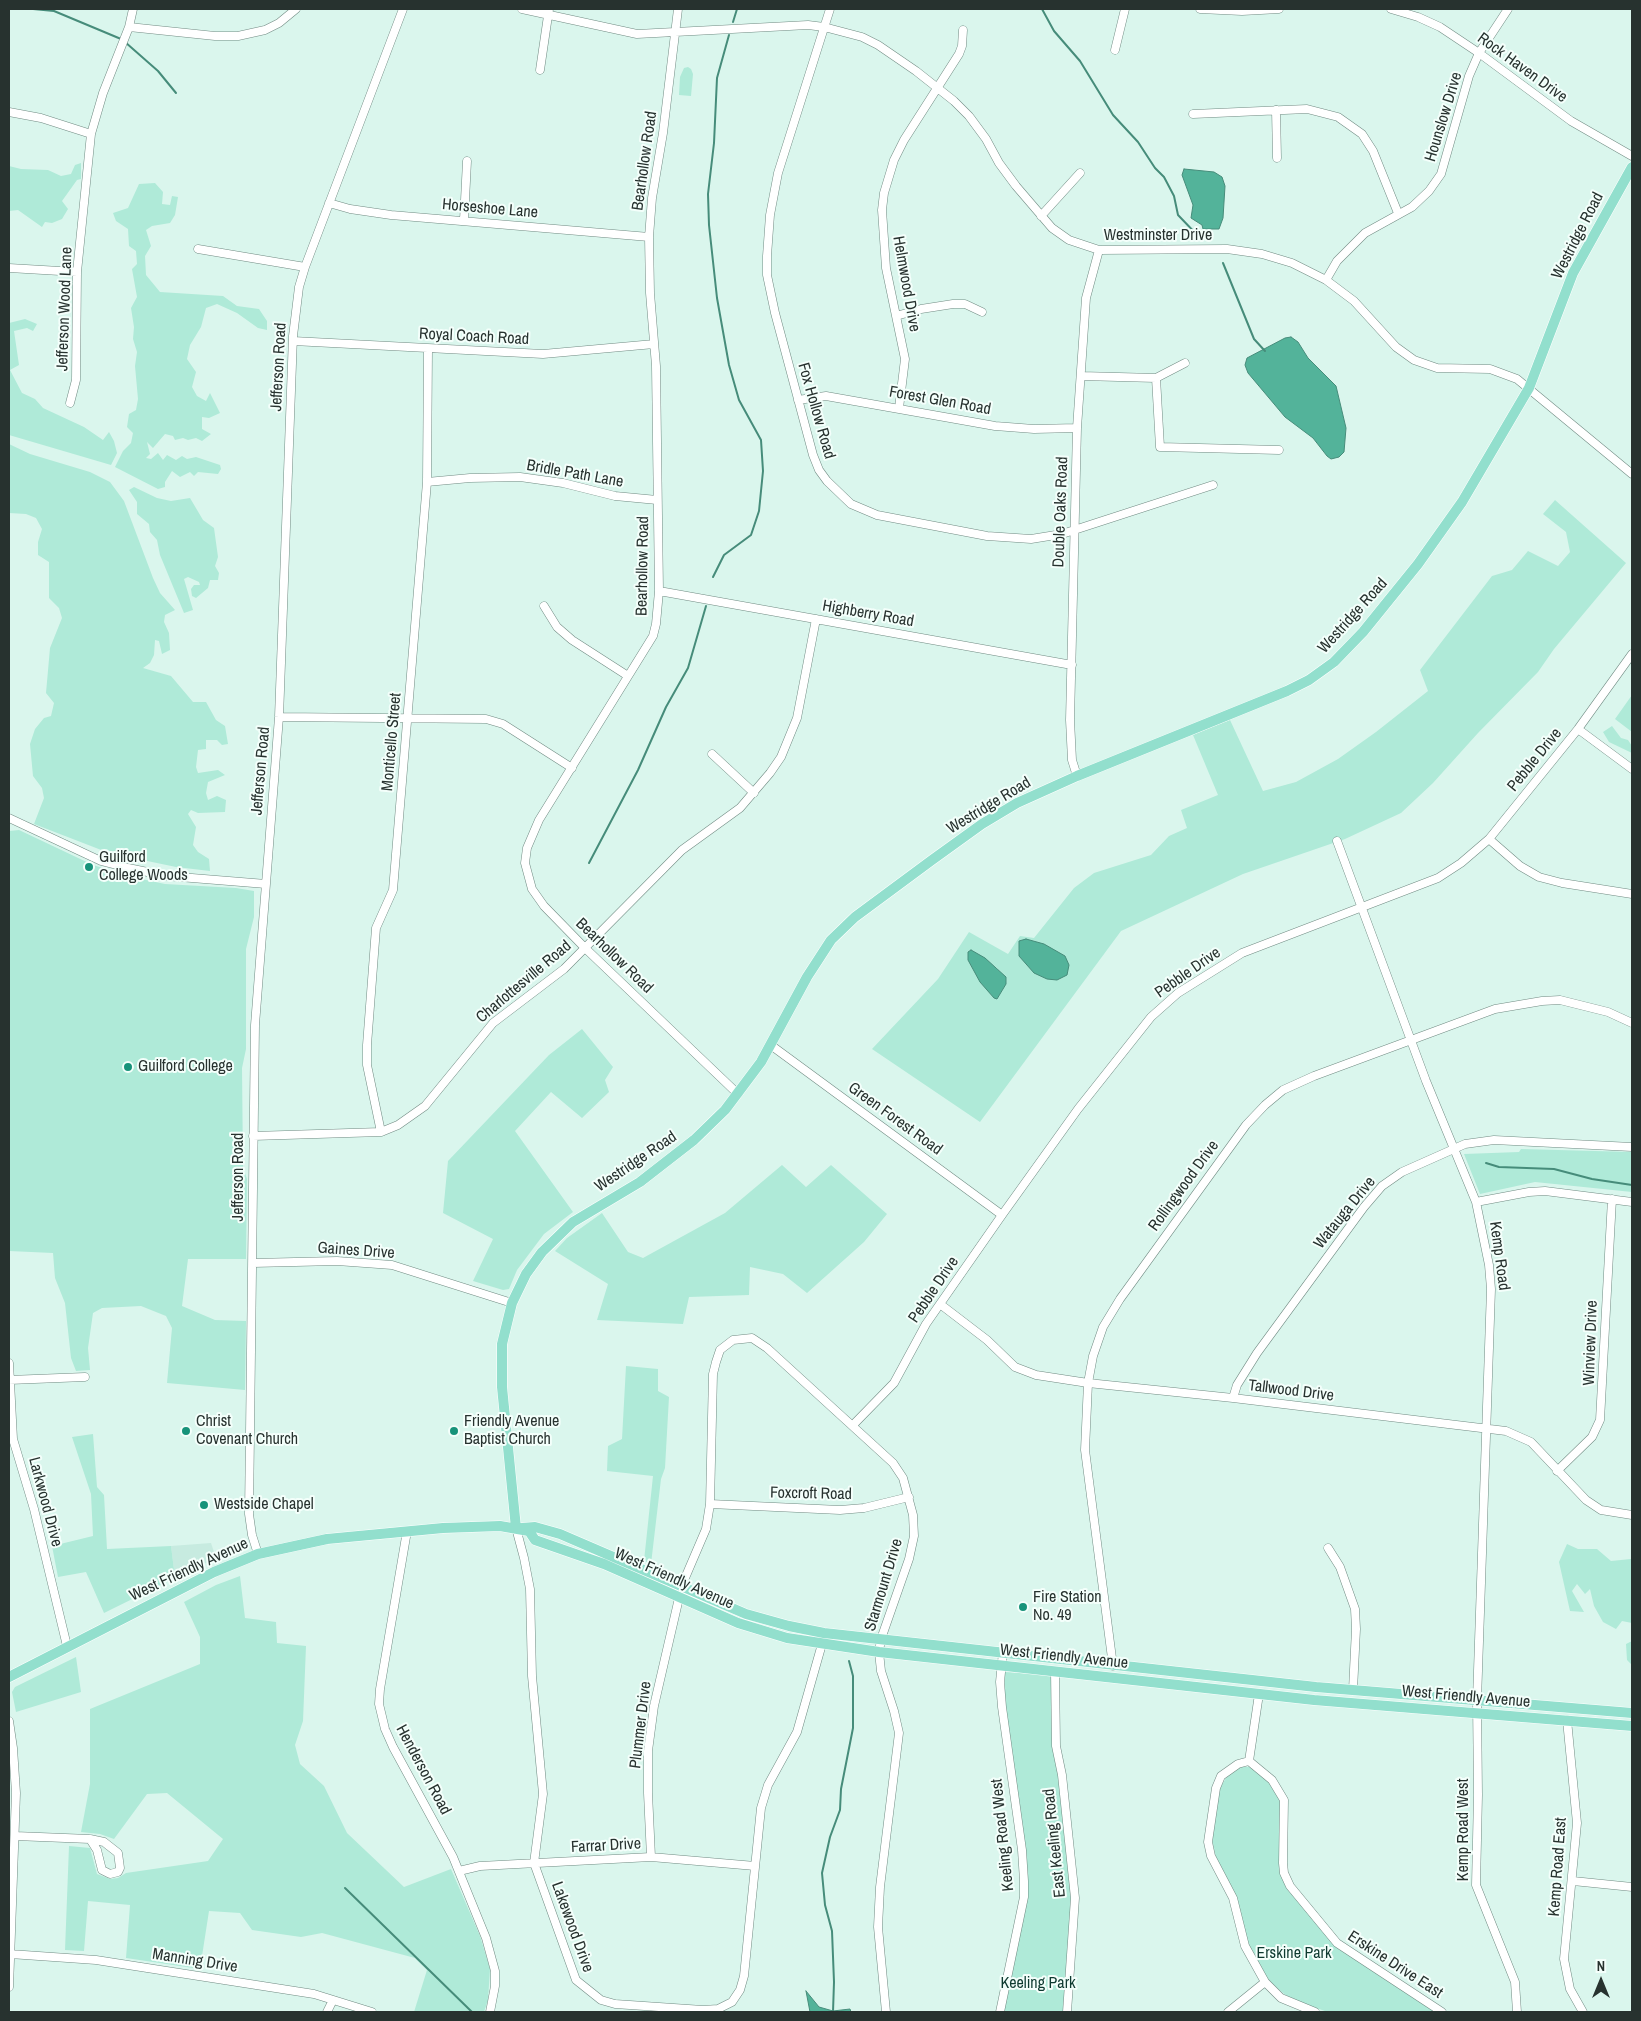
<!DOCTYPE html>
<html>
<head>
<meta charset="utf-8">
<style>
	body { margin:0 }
	#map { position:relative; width:1641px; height:2021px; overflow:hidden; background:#daf6ed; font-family:"Archivo Narrow",sans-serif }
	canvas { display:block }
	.frame { position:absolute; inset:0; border:10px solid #27322f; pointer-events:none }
	.north { position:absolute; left:1576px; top:1956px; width:50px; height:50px; -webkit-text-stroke:4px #f4fffb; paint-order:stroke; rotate:0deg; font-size:14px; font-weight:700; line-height:20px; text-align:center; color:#27322f }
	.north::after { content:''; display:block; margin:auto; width:18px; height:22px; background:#27322f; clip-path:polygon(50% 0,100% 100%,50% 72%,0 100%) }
</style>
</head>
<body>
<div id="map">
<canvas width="1641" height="2021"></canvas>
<div class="frame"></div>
<div class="north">N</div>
</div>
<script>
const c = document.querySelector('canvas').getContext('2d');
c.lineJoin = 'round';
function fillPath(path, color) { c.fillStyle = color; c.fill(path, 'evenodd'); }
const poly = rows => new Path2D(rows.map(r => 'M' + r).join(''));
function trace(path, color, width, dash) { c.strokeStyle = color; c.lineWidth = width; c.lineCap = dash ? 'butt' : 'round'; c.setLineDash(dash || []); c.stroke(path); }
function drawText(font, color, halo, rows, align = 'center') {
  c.font = font + ' "Archivo Narrow",sans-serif'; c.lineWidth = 4; c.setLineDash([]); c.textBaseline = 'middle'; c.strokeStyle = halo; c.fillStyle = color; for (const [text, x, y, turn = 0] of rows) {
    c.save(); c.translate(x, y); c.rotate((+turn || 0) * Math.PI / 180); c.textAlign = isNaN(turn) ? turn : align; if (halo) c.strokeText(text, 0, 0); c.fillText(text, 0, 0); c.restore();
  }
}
fillPath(poly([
	[211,1543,216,1558,175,1578,171,1546]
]), '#c7ebe0');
fillPath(poly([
	[688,67,691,69,693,74,691,96,679,95,680,77,684,68],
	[81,163,81,179,77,180,62,201,68,209,62,219,52,223,45,222,42,227,18,210,9,211,9,166,21,169,48,170,61,176,71,174,75,165],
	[155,183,163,192,162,204,170,205,172,196,178,197,175,215,170,223,152,226,146,230,151,246,145,256,146,275,160,292,223,296,237,306,259,309,267,321,267,330,258,328,237,313,217,304,206,308,201,327,190,345,187,359,196,372,192,387,197,396,206,401,210,393,220,413,209,418,202,417,202,429,211,434,202,441,196,438,188,440,183,438,175,440,173,436,165,434,153,448,147,442,150,454,146,458,151,459,158,453,163,460,167,455,176,460,182,456,187,459,196,457,220,465,221,469,218,474,198,472,194,476,190,472,180,477,172,471,165,482,165,487,158,489,115,467,123,451,131,443,133,433,127,427,129,414,136,410,138,399,135,366,137,352,133,339,134,327,131,308,137,297,132,269,137,264,136,251,129,246,128,229,116,221,113,213,128,208,139,184],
	[25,319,37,324,33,331,27,328,14,331,19,365,10,370,22,393,35,399,43,408,84,427,103,440,109,432,114,441,117,453,111,465,9,435,9,323],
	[9,444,30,454,90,472,110,482,124,501,153,578,160,593,175,610,165,615,164,622,169,633,170,650,162,654,159,641,155,640,154,655,150,663,143,668,171,676,193,702,206,702,216,720,225,726,228,744,222,745,217,740,206,740,206,749,198,750,196,767,198,773,218,770,225,775,208,782,206,793,208,800,217,796,226,800,225,812,198,813,191,810,188,814,196,827,193,845,198,852,209,859,210,871,176,867,109,853,34,824,44,798,42,788,33,776,30,744,35,729,44,718,51,716,54,703,46,693,50,648,62,618,59,608,49,598,49,562,38,555,38,542,42,529,36,518,26,514,9,513],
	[134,487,157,498,171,501,190,498,203,520,214,528,218,557,215,566,219,573,218,580,210,580,208,588,196,598,192,596,191,589,194,585,200,585,199,582,188,577,184,579,193,610,184,613,160,555,157,540,150,532,149,524,137,514,137,502,129,490],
	[1555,500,1626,563,1554,649,1538,672,1478,733,1433,783,1401,813,1345,839,1243,874,1121,931,980,1122,872,1049,938,979,969,932,1008,954,1020,936,1034,938,1074,888,1094,873,1151,855,1169,836,1187,828,1181,810,1218,795,1193,735,1230,720,1263,791,1296,782,1338,759,1376,732,1428,691,1420,670,1492,576,1512,570,1528,551,1558,566,1570,552,1566,532,1543,514],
	[970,950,997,968,1006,984,997,999,994,998,976,974,968,960],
	[1632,695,1632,732,1615,719],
	[1612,726,1621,738,1628,740,1632,746,1632,753,1609,742,1603,732],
	[19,830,93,865,132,877,165,884,236,888,254,891,254,917,246,949,246,1049,242,1068,243,1167,247,1179,246,1259,188,1259,182,1306,215,1320,246,1321,245,1390,167,1383,172,1328,166,1316,141,1306,102,1308,93,1313,88,1348,90,1370,76,1371,71,1358,65,1303,55,1278,53,1253,9,1251,9,831],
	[582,1029,613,1067,605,1080,609,1092,582,1118,551,1092,515,1131,573,1212,544,1234,517,1270,509,1289,503,1290,473,1281,493,1239,443,1213,448,1161,549,1055],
	[1521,1149,1632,1152,1632,1192,1535,1182,1480,1194,1464,1154,1519,1152],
	[782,1165,806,1187,831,1165,887,1214,864,1242,807,1293,783,1274,750,1267,749,1295,689,1297,683,1324,597,1320,608,1284,555,1251,567,1238,602,1213,628,1252,643,1258,725,1213],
	[626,1366,658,1369,658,1391,669,1397,665,1468,661,1479,651,1564,644,1561,653,1476,607,1471,608,1446,622,1439],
	[93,1434,97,1487,104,1495,107,1549,171,1546,175,1578,104,1613,86,1572,58,1577,52,1546,93,1536,91,1494,72,1437],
	[1567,1544,1578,1549,1597,1549,1611,1561,1631,1559,1632,1623,1622,1621,1616,1629,1603,1622,1594,1606,1590,1589,1585,1594,1577,1584,1572,1591,1584,1612,1570,1611,1559,1562],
	[240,1576,245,1618,276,1622,277,1643,306,1646,303,1721,295,1745,300,1764,324,1786,347,1833,404,1887,451,1869,480,1936,490,1969,488,2000,484,2012,414,2012,427,1970,415,1958,322,1933,301,1937,252,1930,240,1913,209,1911,200,1969,126,1958,130,1905,88,1901,84,1951,65,1950,69,1846,90,1848,97,1874,110,1879,118,1878,126,1873,208,1861,223,1839,167,1793,147,1794,114,1839,100,1834,81,1832,90,1784,90,1709,200,1664,200,1637,184,1602,216,1585],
	[1632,1641,1632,1665,1627,1660,1626,1644],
	[76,1657,81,1692,16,1712,12,1692,15,1687],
	[1005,1672,1052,1675,1072,1898,1063,2012,1002,2012,1027,1895,1005,1708],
	[1240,1767,1252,1767,1270,1783,1281,1801,1281,1876,1289,1889,1333,1944,1436,2012,1328,2012,1292,2000,1267,1980,1249,1947,1237,1898,1216,1857,1212,1839,1220,1788,1229,1773]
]), '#afead8');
const water = poly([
	[1184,169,1214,172,1222,177,1225,186,1223,218,1219,229,1203,229,1202,225,1191,218,1193,205,1182,175,1184,169],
	[1291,337,1298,342,1308,358,1336,386,1346,428,1344,452,1339,457,1331,459,1327,456,1313,438,1285,417,1248,373,1245,365,1247,358,1285,338,1291,337],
	[1026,939,1044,944,1065,956,1069,965,1067,975,1057,980,1047,979,1034,973,1019,956,1019,941,1026,939],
	[971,950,985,958,1006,977,1006,984,997,999,994,998,980,982,968,960,968,952,971,950],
	[806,1991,819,2007,833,2011,850,2009,851,2012,810,2012,806,1991]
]);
fillPath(water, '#53b39a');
trace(water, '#468c7a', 1);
trace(poly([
	[33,9,54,11,121,39],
	[1042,9,1054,31,1080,61,1113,115,1138,142,1155,168,1164,177,1174,196,1178,215,1201,239],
	[733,22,737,9],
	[125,42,158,71,176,93],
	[1223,263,1254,339,1265,351],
	[713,577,724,555,751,535,759,511,763,471,761,440,739,400,729,365,717,298,709,225,708,194,714,143,717,78,729,35],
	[589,863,638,770,666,707,688,668,706,606],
	[1486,1163,1499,1167,1554,1169,1592,1179,1632,1185],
	[345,1888,472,2012],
	[833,2012,834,1982,832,1931,825,1905,822,1873,830,1837,840,1810,841,1789,853,1728,853,1676,849,1661]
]), '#468c7a', 2);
const minor = poly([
	[522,9,637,34,808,25,824,27,862,37,878,45,916,71,954,101,969,116,986,139,999,163,1016,186,1052,228,1069,240,1099,250,1227,249,1262,254,1292,263,1326,280,1354,301,1396,347,1414,360,1437,368,1490,369,1517,379,1632,474],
	[678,9,663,133,652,198,649,237,650,293,656,366,659,591,656,624,653,636,539,820,527,848,525,863,532,889,544,906,585,948,738,1094],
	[830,9,778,173,770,215,767,256,767,275,775,313,813,455,819,470,827,481,851,504,877,515,987,536,1031,539,1062,534,1213,485],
	[1200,9,1242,11,1279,9],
	[1391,9,1418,17,1440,27,1479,53,1571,121,1632,156],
	[129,27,215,36,238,36,265,30,279,23,296,9],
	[1115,50,1125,9],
	[540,70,549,9],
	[1276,110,1277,158],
	[9,112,41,118,91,134],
	[1193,114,1307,109,1338,117,1362,134,1373,151,1398,213],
	[329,203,350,209,391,215,649,237],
	[1041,216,1080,173],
	[464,220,467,161],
	[198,249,305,267],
	[9,268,77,272],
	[1326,280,1337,261,1365,233,1412,207,1429,191,1441,174,1469,76,1479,53,1508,9],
	[896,316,921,309,953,304,965,304,982,312],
	[293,341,543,354,654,344],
	[1081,376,1156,378,1185,363],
	[1156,378,1160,447,1279,450],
	[798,400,826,396,995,426,1034,429,1077,428],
	[70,403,76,380,77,272,91,134,103,93,129,27,133,9],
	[899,408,905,359,886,268,882,210,884,193,894,160,904,140,959,54,962,46,963,30],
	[427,482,470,478,520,477,563,483,615,496,657,500],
	[659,591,1072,665],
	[544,606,557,627,572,640,628,676],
	[279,717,486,719,503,724,572,768],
	[1578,729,1632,769],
	[712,754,754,793],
	[1077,776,1072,760,1070,720,1077,428,1086,298,1099,250],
	[9,818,101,861,128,868,167,876,266,884],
	[1489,839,1520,866,1539,877,1562,883,1632,894],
	[1337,841,1426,1081,1476,1202,1489,1265,1491,1289,1477,1700,1478,1795,1476,1885,1515,1982,1517,2012],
	[772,1046,1002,1215],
	[381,1132,367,1065,367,1045,376,928,393,890,427,482,428,349],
	[253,1136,381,1132,398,1125,425,1106,493,1023,564,969,682,850,740,808,770,773,781,757,797,718,816,619],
	[1476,1202,1529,1192,1545,1191,1632,1202],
	[253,1263,337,1261,392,1265,512,1303],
	[940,1304,987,1340,1015,1367,1036,1375,1088,1383,1233,1398,1506,1431,1531,1442,1586,1500,1601,1510,1632,1515],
	[9,1363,13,1439,34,1509,67,1646],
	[9,1380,85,1377],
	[1233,1398,1237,1385,1257,1353,1364,1207,1382,1186,1402,1172,1465,1144,1494,1140,1632,1147],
	[853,1425,894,1383,926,1324,1002,1215,1078,1109,1151,1017,1178,993,1242,953,1438,878,1461,863,1489,839,1578,729,1632,654],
	[1557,1471,1592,1437,1600,1420,1612,1199],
	[710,1504,840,1510,864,1508,909,1497],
	[516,1528,524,1558,530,1589,532,1676,543,1794,534,1863,576,1980,601,2000,615,2004,703,2010,718,2009,732,2002,740,1990,744,1976,761,1808,768,1785,797,1732,822,1644],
	[407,1531,380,1689,379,1704,385,1729,393,1747,453,1857,486,1938,495,1971,495,1986,490,2012],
	[1328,1548,1340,1567,1355,1609,1356,1629,1353,1690],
	[258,1554,252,1535,249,1514,255,1025,279,717,293,336,299,287,305,267,403,9],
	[682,1585,706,1529,710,1504,713,1374,716,1362,720,1350,733,1340,752,1338,767,1348,893,1463,903,1478,913,1515,914,1536,909,1559,881,1639,879,1652,881,1671,894,1711,899,1733,880,1887,878,1927,886,2012],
	[1113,1666,1085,1450,1088,1383,1093,1356,1103,1327,1120,1299,1246,1125,1265,1105,1283,1090,1314,1076,1495,1009,1542,1001,1560,1000,1608,1012,1632,1023],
	[1055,1671,1056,1746,1062,1775,1075,1898,1067,2012],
	[1567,1720,1577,1823,1564,1959,1570,1989,1583,2012],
	[9,1721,13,1748,16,1793,9,1987],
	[1249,1761,1272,1780,1284,1800,1283,1863,1284,1873,1290,1886,1337,1943,1442,2012],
	[1249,1761,1238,1764,1221,1776,1216,1788,1208,1842,1211,1856,1233,1898,1245,1946,1265,1982,1281,1998,1315,2012],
	[1249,1761,1259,1694],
	[15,1836,90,1839,104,1842,118,1853,120,1868,118,1872,110,1874,102,1870,97,1850,90,1839],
	[651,1857,648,1793,648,1751,654,1706,679,1598],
	[459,1871,480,1866,651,1857,755,1866],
	[1573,1881,1632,1887],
	[10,1954,96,1960,314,1994,372,2012],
	[327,2012,333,2000],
	[1000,2012,1024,1897,1024,1881,1022,1850,1002,1707,1000,1682,1003,1652],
	[1228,2012,1265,1982]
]);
const major = poly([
	[516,1528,502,1387,502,1344,512,1303,526,1274,542,1252,573,1222,640,1182,694,1140,725,1110,761,1062,807,977,831,940,855,917,932,860,982,824,1017,803,1077,776,1287,691,1309,680,1334,662,1363,632,1418,564,1462,502,1529,388,1573,273,1632,167],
	[522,1528,535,1527,560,1534,746,1614,789,1626,824,1633,1316,1687,1632,1713],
	[9,1677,214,1572,258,1554,327,1539,443,1528,500,1526,529,1531,535,1540,604,1564,738,1623,787,1638,879,1652,1314,1700,1632,1726]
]);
trace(minor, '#718b83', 9);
trace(major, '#fff', 11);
trace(minor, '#fff', 8);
trace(major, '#92dfcd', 10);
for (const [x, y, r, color] of [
	[89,867,5,"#17937a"],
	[128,1067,5,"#17937a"],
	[186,1431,5,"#17937a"],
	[454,1431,5,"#17937a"],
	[204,1505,5,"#17937a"],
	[1023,1607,5,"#17937a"]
]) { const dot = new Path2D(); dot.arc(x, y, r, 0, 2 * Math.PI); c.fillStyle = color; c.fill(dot); trace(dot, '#f4fffb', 2); }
drawText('16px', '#27322f', '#f4fffb', [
	["Rock Haven Drive",1522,68,36],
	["Hounslow Drive",1444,117,-73],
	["Bearhollow Road",645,161,-82],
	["Horseshoe Lane",490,209,5],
	["Westminster Drive",1158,236],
	["Westridge Road",1578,236,-63],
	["Helmwood Drive",906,284,80],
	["Jefferson Wood Lane",65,309,-88],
	["Royal Coach Road",474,337,3],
	["Jefferson Road",279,367,-87],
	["Forest Glen Road",940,401,10],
	["Fox Hollow Road",816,411,74],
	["Bridle Path Lane",575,474,10],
	["Double Oaks Road",1061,512,-88],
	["Bearhollow Road",643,566,-89],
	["Highberry Road",868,614,10],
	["Westridge Road",1353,616,-48],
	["Monticello Street",392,742,-85],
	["Pebble Drive",1535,760,-51],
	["Jefferson Road",261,771,-85],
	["Westridge Road",989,806,-31],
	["Bearhollow Road",614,956,44],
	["Pebble Drive",1188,973,-35],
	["Charlottesville Road",524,982,-40],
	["Green Forest Road",895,1119,36],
	["Westridge Road",636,1162,-34],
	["Jefferson Road",239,1177,-90],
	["Rollingwood Drive",1184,1186,-54],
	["Watauga Drive",1345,1213,-51],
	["Gaines Drive",356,1251,4],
	["Kemp Road",1499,1256,82],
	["Pebble Drive",934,1290,-56],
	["Winview Drive",1591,1343,-88],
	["Tallwood Drive",1291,1391,7],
	["Foxcroft Road",811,1494,1],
	["Larkwood Drive",45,1502,75],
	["West Friendly Avenue",189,1570,-25],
	["West Friendly Avenue",674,1579,24],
	["Starmount Drive",884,1585,-73],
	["West Friendly Avenue",1064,1657,6],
	["West Friendly Avenue",1466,1697,5],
	["Plummer Drive",641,1725,-83],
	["Henderson Road",423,1770,62],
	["Kemp Road West",1464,1830,-90],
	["Keeling Road West",1003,1835,-96],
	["East Keeling Road",1055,1843,-96],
	["Farrar Drive",606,1846,-3],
	["Kemp Road East",1558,1867,-86],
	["Lakewood Drive",572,1927,70],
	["Manning Drive",195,1961,9],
	["Erskine Drive East",1395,1965,33]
]);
drawText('16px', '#27322f', '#f4fffb', [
	["Guilford",99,858],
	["College Woods",99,876],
	["Guilford College",138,1067],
	["Christ",196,1422],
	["Covenant Church",196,1440],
	["Friendly Avenue",464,1422],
	["Baptist Church",464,1440],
	["Westside Chapel",214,1505],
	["Fire Station",1033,1598],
	["No. 49",1033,1616]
], 'left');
drawText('16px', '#0e3a30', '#f4fffb', [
	["Erskine Park",1294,1954],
	["Keeling Park",1038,1984]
]);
</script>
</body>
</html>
